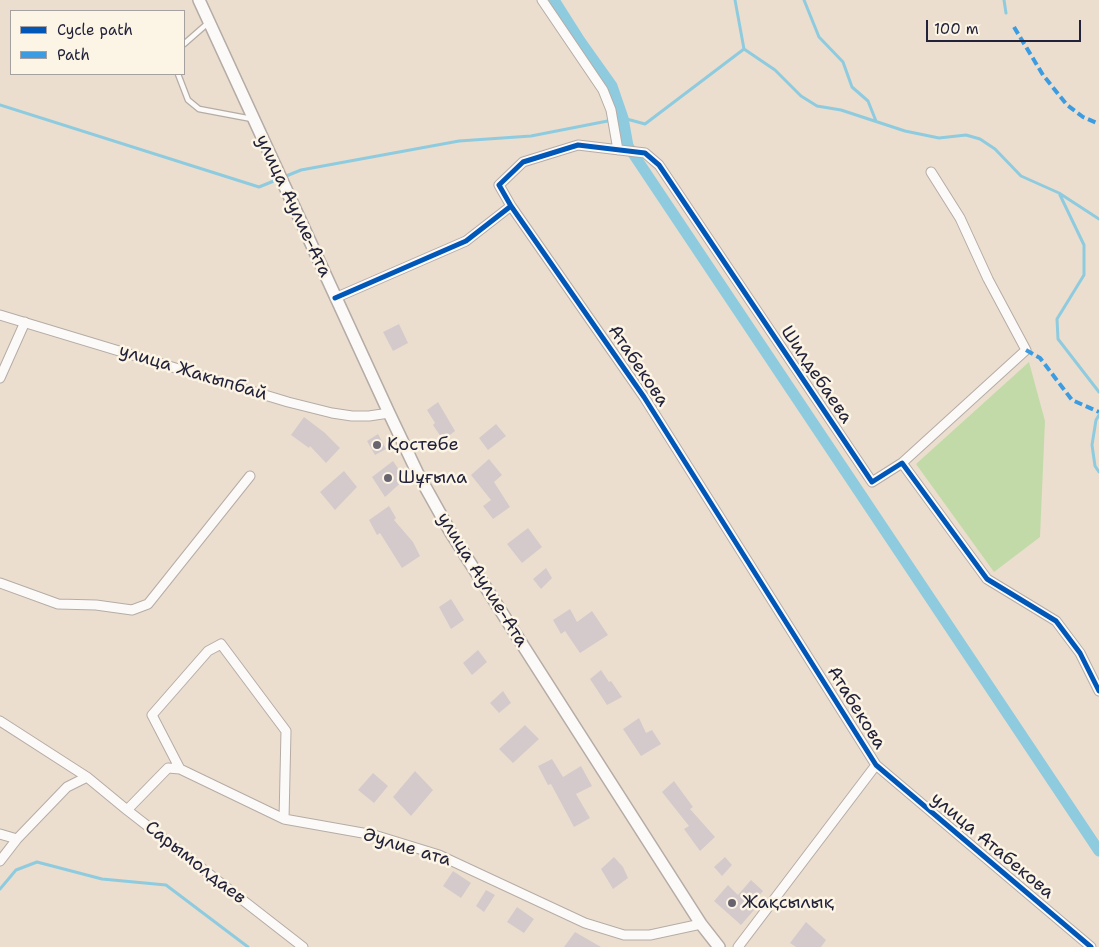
<!DOCTYPE html>
<html>
<head>
<meta charset="utf-8">
<style>
	body { margin:0 }
	#map { position:relative; width:1099px; height:947px; overflow:hidden; background:#ebdecf; font-family:"Shantell Sans",sans-serif }
	canvas { display:block }
	.legend { position:absolute; left:10px; top:10px; width:175px; height:65px; box-sizing:border-box; background:#fcf5e5; border:1px solid #a5a1a1; margin:0; padding:6px 9px; list-style:none; font-size:15px; color:#22223b }
	.legend li { display:flex; align-items:center; gap:10px; height:25px }
	.legend b { width:25px; border:1px solid #a5a1a1 }
	.scale { position:absolute; left:926px; top:20px; width:155px; height:22px; box-sizing:border-box; border:2px solid #22223b; border-top:0; padding-left:6px; font-size:15px; line-height:18px; white-space:nowrap; color:#22223b; -webkit-text-stroke:4px #fcf5e5; paint-order:stroke }
</style>
</head>
<body>
<div id="map">
<canvas width="1099" height="947"></canvas>
<ul class="legend">
<li><b style="height:6px;background:#0057b8"></b>Cycle path</li>
<li><b style="height:6px;background:#3c9ce2"></b>Path</li>
</ul>
<div class="scale">100 m</div>
</div>
<script>
const c = document.querySelector('canvas').getContext('2d');
c.lineJoin = 'round';
function fillPath(path, color) { c.fillStyle = color; c.fill(path, 'evenodd'); }
const poly = rows => new Path2D(rows.map(r => 'M' + r).join(''));
function trace(path, color, width, dash) { c.strokeStyle = color; c.lineWidth = width; c.lineCap = dash ? 'butt' : 'round'; c.setLineDash(dash || []); c.stroke(path); }
function drawText(font, color, halo, rows, align = 'center') {
  c.font = font + ' "Shantell Sans",sans-serif'; c.lineWidth = 5; c.setLineDash([]); c.textBaseline = 'middle'; c.strokeStyle = halo; c.fillStyle = color; for (const [text, x, y, turn = 0] of rows) {
    c.save(); c.translate(x, y); c.rotate((+turn || 0) * Math.PI / 180); c.textAlign = isNaN(turn) ? turn : align; if (halo) c.strokeText(text, 0, 0); c.fillText(text, 0, 0); c.restore();
  }
}
fillPath(poly([
	[1029,362,1045,421,1040,537,994,572,916,464]
]), '#c2daa8');
trace(poly([
	[735,0,744,49,775,70,801,96,817,106,841,110,905,131,939,138,966,135,980,139,995,149,1021,176,1059,193,1099,219],
	[804,0,819,37,843,62,852,87,868,101,876,121],
	[1004,0,1006,13],
	[0,105,259,187,301,170,459,141,531,136,623,118,645,124,744,49],
	[1060,195,1084,245,1084,275,1057,319,1058,339,1099,392],
	[1099,415,1096,420,1092,445,1095,466,1099,472],
	[0,889,16,870,37,862,102,879,166,885,248,947]
]), '#8fcbdf', 3);
trace(poly([
	[554,0,580,41,612,86,623,118,628,146,1099,851]
]), '#8fcbdf', 11);
fillPath(poly([
	[399,324,408,343,393,351,383,332],
	[438,402,455,431,443,440,433,425,435,423,427,410],
	[304,417,325,433,340,448,326,463,310,446,309,448,291,435],
	[496,424,506,436,488,450,479,438],
	[378,434,386,449,375,455,367,441],
	[489,459,502,475,494,482,510,507,493,519,483,506,491,500,471,475],
	[393,461,405,479,385,497,372,477],
	[344,471,357,487,335,510,320,492],
	[389,506,396,518,394,520,413,542,420,556,402,568,380,533,377,535,369,520],
	[528,528,542,547,522,563,507,544],
	[546,568,552,578,541,589,533,579],
	[451,599,464,620,451,629,439,607],
	[570,609,577,622,592,611,608,635,580,653,565,631,561,634,553,620],
	[478,650,487,662,472,675,463,663],
	[601,670,609,682,611,681,622,697,607,705,590,679],
	[503,691,511,703,499,713,490,703],
	[639,718,646,733,652,730,661,744,641,756,623,729],
	[525,725,539,739,513,763,499,749],
	[552,759,563,777,581,766,592,786,576,794,590,818,574,827,551,784,548,785,538,766],
	[415,771,433,790,411,816,393,797],
	[373,773,388,786,374,803,358,790],
	[674,781,693,807,690,809,715,837,700,851,684,829,689,826,662,792],
	[614,857,623,867,628,878,613,889,601,869],
	[725,857,732,865,722,876,714,867],
	[453,871,471,883,461,898,443,886],
	[751,880,763,891,750,906,754,910,741,925,714,901,728,885,738,895],
	[486,890,495,895,484,912,476,906],
	[517,907,534,919,524,933,507,922],
	[806,922,826,940,821,947,796,947,790,943],
	[575,932,601,947,564,947]
]), '#d4cacb');
const lane = poly([
	[184,44,208,23],
	[178,74,188,100,199,109,252,119]
]);
const street = poly([
	[542,0,603,90,611,110,618,150],
	[511,206,499,185,523,162,578,145,645,153,659,165,872,482,902,463,987,579,1056,621,1080,653,1099,691],
	[335,298,466,241,511,206,644,397,876,765,1091,947],
	[0,315,288,402,332,413,352,416,369,416,389,413],
	[0,378,25,322],
	[902,463,1026,350,988,279,960,218,931,172],
	[0,583,58,604,96,605,132,610,148,604,250,476],
	[0,721,87,777,127,810,303,947],
	[180,769,152,715,208,651,221,644,286,731,284,819],
	[127,810,168,768,180,769,284,819,374,835,439,855,585,923,624,935,650,935,701,924],
	[0,834,17,839],
	[0,861,17,839,67,787,87,777],
	[738,947,876,765]
]);
const secondary = poly([
	[199,0,389,413,418,474,451,533,701,924,719,947]
]);
trace(lane, '#b5aca6', 7);
trace(street, '#b5aca6', 11);
trace(secondary, '#b5aca6', 14);
trace(lane, '#fcfaf8', 4.5);
trace(street, '#fcfaf8', 9);
trace(secondary, '#fcfaf8', 11);
trace(poly([
	[1014,27,1043,75,1067,105,1083,117,1099,124],
	[1026,350,1040,358,1072,400,1099,412]
]), '#3c9ce2', 4, [8, 4]);
trace(poly([
	[511,206,499,185,523,162,578,145,645,153,659,165,872,482,902,463,987,579,1056,621,1080,653,1099,691],
	[335,298,466,241,511,206,644,397,876,765,1091,947]
]), '#0057b8', 5);
for (const [x, y, r, color] of [
	[377,445,5,"#68646f"],
	[388,478,5,"#68646f"],
	[732,903,5,"#68646f"]
]) { const dot = new Path2D(); dot.arc(x, y, r, 0, 2 * Math.PI); c.fillStyle = color; c.fill(dot); trace(dot, '#fcf5e5', 2); }
drawText('18px', '#22223b', '#fcf5e5', [
	["улица Аулие-Ата",293,206,65],
	["Атабекова",638,366,56],
	["улица Жакыпбай",193,373,17],
	["Шилдебаева",816,375,56],
	["улица Аулие-Ата",482,580,58],
	["Атабекова",856,708,58],
	["улица Атабекова",992,846,40],
	["Әулие ата",407,848,17],
	["Сарымолдаев",195,863,38]
]);
drawText('18px', '#22223b', '#fcf5e5', [
	["Қостөбе",387,445],
	["Шұғыла",398,478],
	["Жақсылық",742,903]
], 'left');
</script>
</body>
</html>
